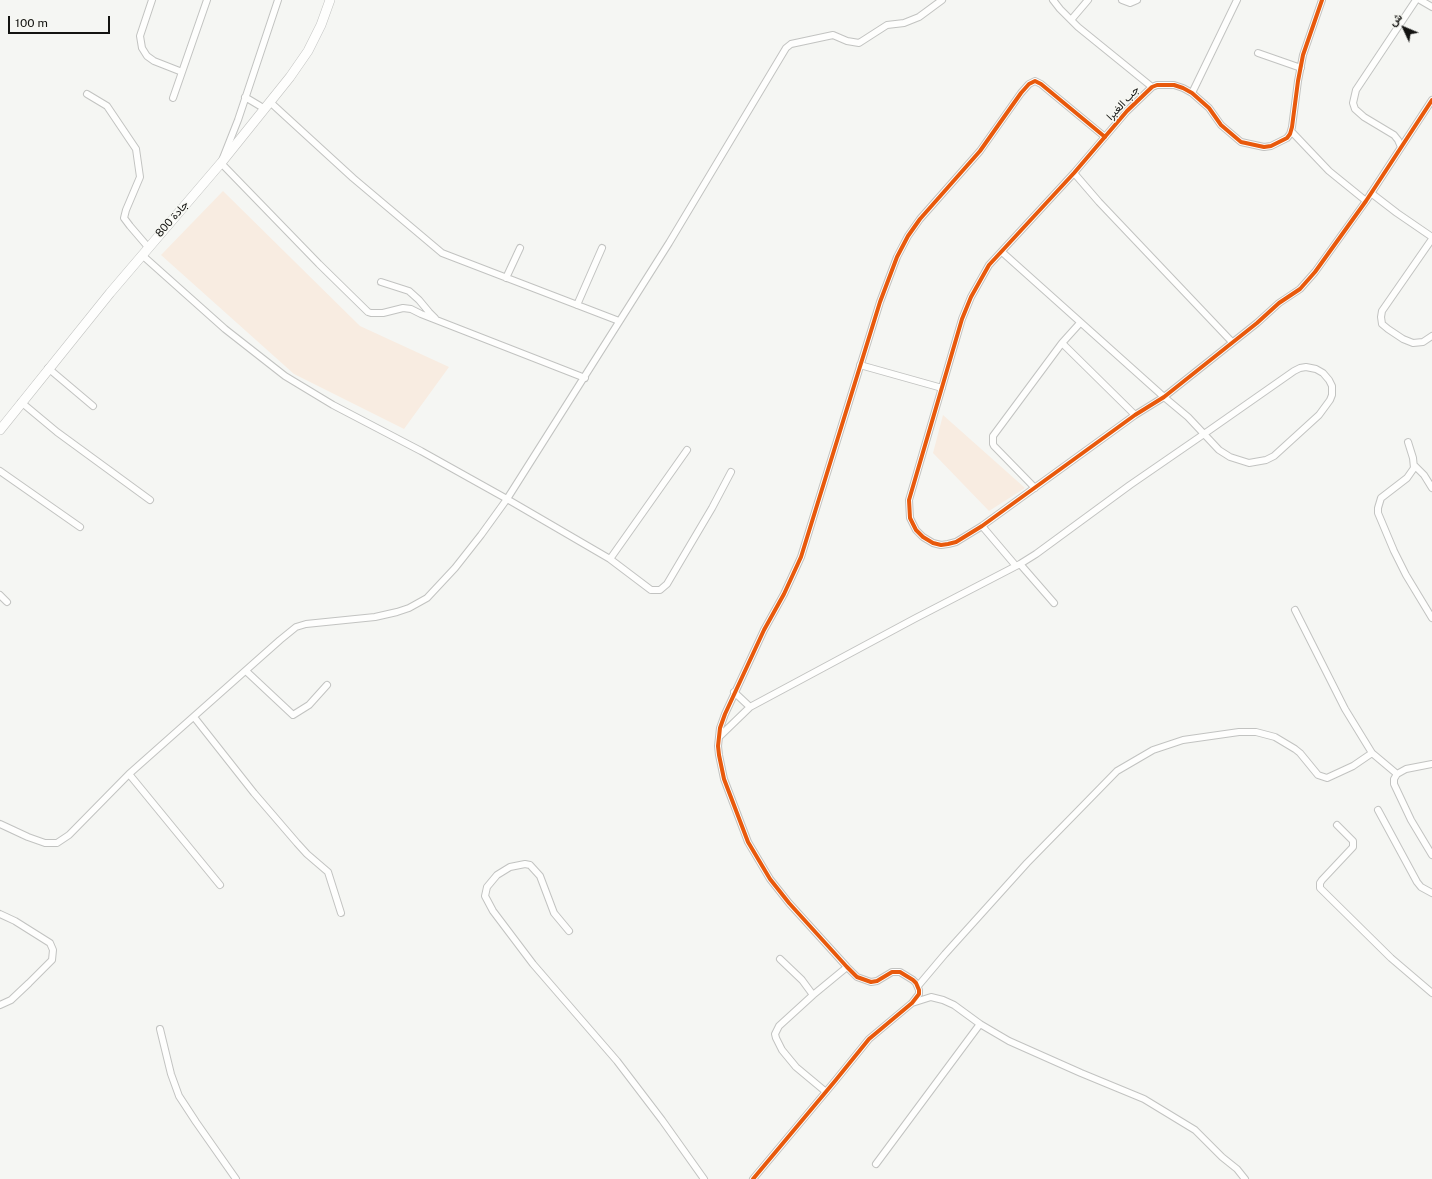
<!DOCTYPE html>
<html>
<head>
<meta charset="utf-8">
<style>
	body { margin:0 }
	#map { position:relative; width:1432px; height:1179px; overflow:hidden; background:#f5f6f3; font-family:"Public Sans",Vazirmatn,sans-serif }
	canvas { display:block }
	.north { position:absolute; left:1384px; top:8px; width:40px; height:40px; -webkit-text-stroke:3px #f6f7f2; paint-order:stroke; rotate:314deg; font-size:11px; font-weight:700; line-height:16px; text-align:center; color:#131311 }
	.north::after { content:''; display:block; margin:auto; width:14px; height:18px; background:#131311; clip-path:polygon(50% 0,100% 100%,50% 72%,0 100%) }
	.scale { position:absolute; left:8px; top:16px; width:102px; height:18px; box-sizing:border-box; border:2px solid #131311; border-top:0; padding-left:5px; font-size:12px; line-height:14px; white-space:nowrap; color:#131311; -webkit-text-stroke:3px #f6f7f2; paint-order:stroke }
</style>
</head>
<body>
<div id="map">
<canvas width="1432" height="1179"></canvas>
<div class="north">ش</div>
<div class="scale">100 m</div>
</div>
<script>
const c = document.querySelector('canvas').getContext('2d');
c.lineJoin = 'round';
function fillPath(path, color) { c.fillStyle = color; c.fill(path, 'evenodd'); }
const poly = rows => new Path2D(rows.map(r => 'M' + r).join(''));
function trace(path, color, width, dash) { c.strokeStyle = color; c.lineWidth = width; c.lineCap = dash ? 'butt' : 'round'; c.setLineDash(dash || []); c.stroke(path); }
function drawText(font, color, halo, rows, align = 'center') {
  c.font = font + ' "Public Sans",Vazirmatn,sans-serif'; c.lineWidth = 3; c.setLineDash([]); c.textBaseline = 'middle'; c.strokeStyle = halo; c.fillStyle = color; for (const [text, x, y, turn = 0] of rows) {
    c.save(); c.translate(x, y); c.rotate((+turn || 0) * Math.PI / 180); c.textAlign = isNaN(turn) ? turn : align; if (halo) c.strokeText(text, 0, 0); c.fillText(text, 0, 0); c.restore();
  }
}
fillPath(poly([
	[223,191,360,326,449,367,404,429,294,374,161,255],
	[943,415,1025,488,989,511,933,453]
]), '#f8ece1');
const minor = poly([
	[152,0,140,36,142,48,147,56,154,61,182,72],
	[278,0,238,120,221,163,319,264,368,312,371,313,383,313,403,308,411,309,421,314,585,378],
	[1053,0,1060,9,1078,27,1152,87],
	[1122,0,1130,3,1137,0],
	[1322,0,1303,55,1298,81,1292,127,1290,134,1287,138,1271,146,1264,147,1241,142,1221,125,1209,108,1192,93,1183,88,1174,85,1157,85,1152,87,1127,111,1074,173,989,265,971,297,962,319,909,500,910,518,916,530,923,537,933,543,941,545,948,544,956,542,982,526,1135,415,1164,397,1257,323,1279,303,1300,289,1315,272,1366,201,1432,100],
	[1420,0,1432,7],
	[1071,20,1088,0],
	[1258,53,1301,68],
	[1192,93,1237,0],
	[87,94,107,106,136,149,140,177,126,210,124,218,130,226,148,247],
	[245,97,265,109],
	[173,98,207,0],
	[270,102,353,178,442,253,619,321],
	[1291,131,1329,171,1366,201],
	[1401,147,1398,140,1394,135,1364,117,1355,109,1353,103,1356,90,1416,0],
	[1074,173,1099,202,1232,342],
	[1371,193,1397,213,1432,237],
	[1432,239,1382,311,1381,317,1382,324,1388,329,1403,339,1413,343,1423,342,1432,336],
	[142,255,225,329,285,376,333,405,421,451,507,499,610,559,651,590,660,590,667,584,712,508,731,472],
	[506,278,520,248],
	[381,282,409,291,419,300,429,312,435,318],
	[577,305,602,248],
	[1062,343,1135,415],
	[860,365,942,388],
	[48,368,93,406],
	[21,402,57,432,150,500],
	[1408,442,1413,458,1414,468,1407,478,1381,498,1378,508,1378,513,1394,551,1406,575,1432,618],
	[1414,465,1424,475,1432,488],
	[0,471,80,527],
	[1035,488,994,446,993,444,993,436,1062,343,1080,323],
	[982,526,1016,566],
	[610,559,687,450],
	[1020,564,1054,603],
	[0,595,7,602],
	[1295,610,1345,709,1372,753,1397,774,1406,769,1432,764],
	[246,671,293,715,309,705,327,685],
	[734,692,750,707],
	[194,717,254,793,297,843,307,854,328,872,341,913],
	[720,736,750,707,914,619,1020,564,1036,554,1130,485,1204,434,1294,371,1300,368,1306,367,1316,369,1323,373,1329,380,1332,386,1332,395,1330,400,1319,415,1274,456,1266,460,1249,463,1230,457,1219,450,1204,434,1188,417,1164,397,1002,252],
	[129,774,220,885],
	[1397,774,1394,779,1394,784,1411,820,1432,855],
	[1378,810,1417,882,1421,887,1432,893],
	[0,824,28,837,45,843,57,843,69,835,129,774,280,640,296,627,306,624,375,617,397,612,409,608,427,598,455,568,481,535,507,499,669,243,786,48,791,44,833,35,847,41,859,43,887,25,904,23,919,17,942,0],
	[1337,825,1353,841,1353,847,1322,880,1320,883,1320,888,1391,958,1432,993],
	[0,914,15,921,50,943,53,950,52,960,29,983,11,1000,0,1005],
	[569,931,554,913,540,876,530,865,525,864,510,867,497,875,487,887,485,896,493,911,533,964,617,1061,662,1120,704,1179],
	[780,959,802,980,813,995],
	[918,986,945,954,1027,863,1117,771,1153,750,1183,740,1239,732,1256,732,1275,737,1295,749,1300,753,1318,775,1327,778,1353,766,1372,753],
	[912,1003,931,997,943,1000,954,1005,980,1024,1009,1041,1081,1073,1144,1099,1195,1130,1222,1157,1237,1169,1245,1179],
	[160,1029,171,1074,179,1096,196,1122,236,1179],
	[826,1092,796,1067,782,1050,776,1038,775,1034,779,1026,813,995,847,967],
	[876,1164,980,1024],
	[753,1179,835,1081,869,1039,912,1003,919,994,919,990,916,983,913,980,900,972,892,972,877,981,871,982,857,977,847,967,789,903,770,879,748,842,724,779,719,755,718,746,720,728,725,714,764,630,784,594,801,557,880,302,897,257,908,236,920,219,980,151,1021,93,1029,84,1035,81,1041,84,1105,137]
]);
const secondary = poly([
	[0,430,110,293,221,163,290,77,308,51,321,25,330,0]
]);
trace(minor, '#c2c3c1', 8);
trace(secondary, '#c2c3c1', 10);
trace(minor, '#fefefd', 6);
trace(secondary, '#fefefd', 9);
trace(poly([
	[1322,0,1303,55,1298,81,1292,127,1290,134,1287,138,1271,146,1264,147,1241,142,1221,125,1209,108,1192,93,1183,88,1174,85,1157,85,1152,87,1127,111,1074,173,989,265,971,297,962,319,909,500,910,518,916,530,923,537,933,543,941,545,948,544,956,542,982,526,1135,415,1164,397,1257,323,1279,303,1300,289,1315,272,1366,201,1432,100],
	[753,1179,835,1081,869,1039,912,1003,919,994,919,990,916,983,913,980,900,972,892,972,877,981,871,982,857,977,847,967,789,903,770,879,748,842,724,779,719,755,718,746,720,728,725,714,764,630,784,594,801,557,880,302,897,257,908,236,920,219,980,151,1021,93,1029,84,1035,81,1041,84,1105,137]
]), '#e8590c', 4);
drawText('11px', '#131311', '#f6f7f2', [
	["جب الغبرا",1123,103,-47],
	["جادة 800",172,219,-49]
]);
</script>
</body>
</html>
